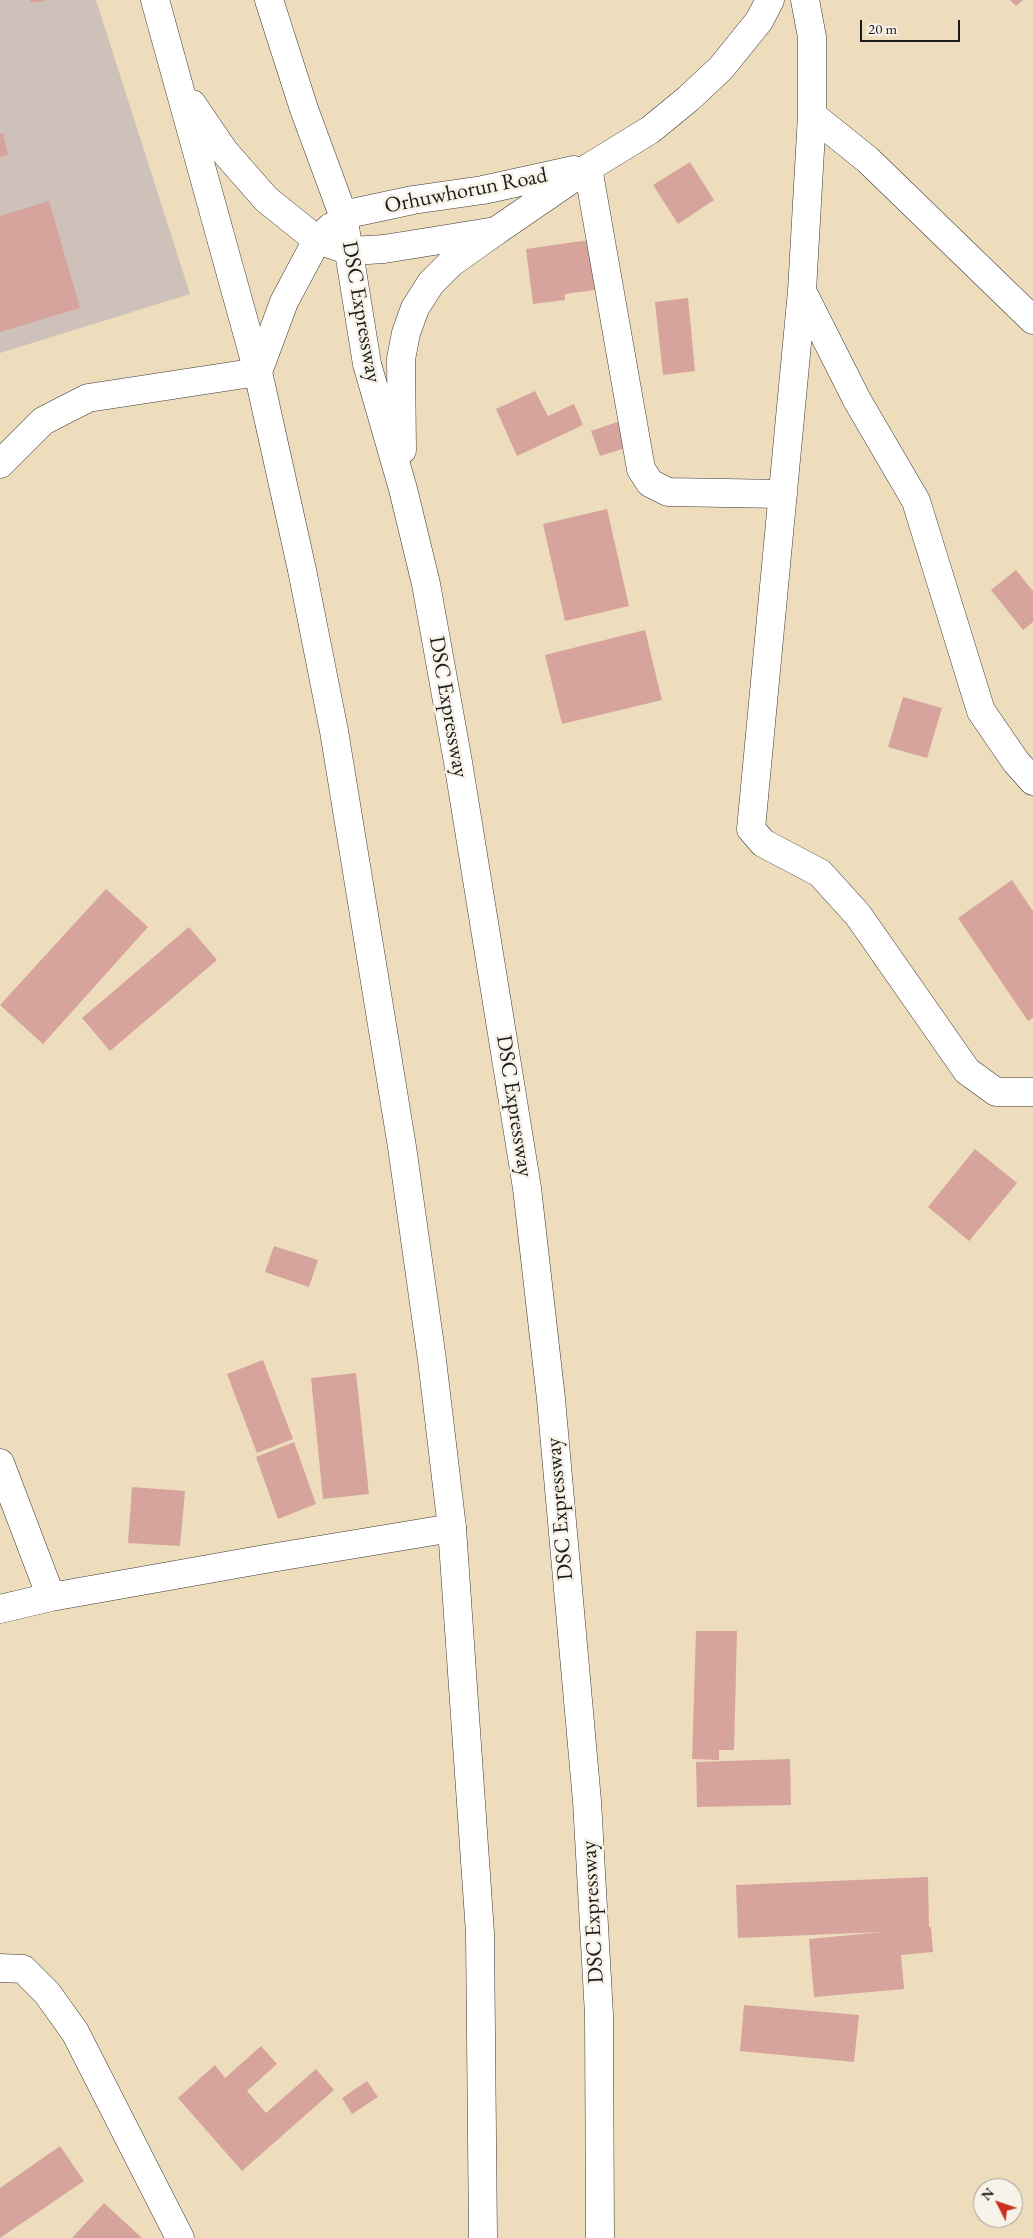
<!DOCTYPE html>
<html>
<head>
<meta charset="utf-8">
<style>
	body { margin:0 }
	#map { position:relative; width:1033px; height:2238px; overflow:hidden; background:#eeddbc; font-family:"EB Garamond",serif }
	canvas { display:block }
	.north { position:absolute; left:973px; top:2178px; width:50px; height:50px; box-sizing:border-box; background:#f7f3e8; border:1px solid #9f9d96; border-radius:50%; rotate:311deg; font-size:14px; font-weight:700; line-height:20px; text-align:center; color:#1c1c1c }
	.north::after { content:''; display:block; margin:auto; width:18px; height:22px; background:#c8321e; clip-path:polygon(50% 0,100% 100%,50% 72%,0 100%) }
	.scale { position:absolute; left:860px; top:20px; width:100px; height:22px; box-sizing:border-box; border:2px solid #1c1c1c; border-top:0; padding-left:6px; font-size:15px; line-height:18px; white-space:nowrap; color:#1c1c1c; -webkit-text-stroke:4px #f7f3e8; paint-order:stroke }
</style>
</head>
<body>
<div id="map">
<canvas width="1033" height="2238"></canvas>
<div class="north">N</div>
<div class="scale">20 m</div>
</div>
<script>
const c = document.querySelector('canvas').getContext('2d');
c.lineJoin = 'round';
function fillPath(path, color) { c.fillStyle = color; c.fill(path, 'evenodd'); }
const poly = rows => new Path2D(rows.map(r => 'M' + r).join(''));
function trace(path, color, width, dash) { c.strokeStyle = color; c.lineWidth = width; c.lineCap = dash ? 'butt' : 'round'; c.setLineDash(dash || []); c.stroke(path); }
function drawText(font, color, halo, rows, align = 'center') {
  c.font = font + ' "EB Garamond",serif'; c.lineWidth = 5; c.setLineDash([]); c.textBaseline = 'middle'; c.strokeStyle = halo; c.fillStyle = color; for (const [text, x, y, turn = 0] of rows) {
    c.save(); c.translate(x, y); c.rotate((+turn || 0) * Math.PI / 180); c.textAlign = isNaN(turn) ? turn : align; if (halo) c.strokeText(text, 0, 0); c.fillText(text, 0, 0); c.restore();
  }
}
fillPath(poly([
	[0,0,96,0,190,294,0,353]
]), '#cec1ba');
fillPath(poly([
	[30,0,45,0,45,1,30,3],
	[1010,0,1023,0,1016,6],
	[3,133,8,155,0,157,0,134],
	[690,162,714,200,678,224,653,185],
	[49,201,80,308,0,332,0,216],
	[610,237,617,287,565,294,565,300,533,304,526,249],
	[688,298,695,371,663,375,655,302],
	[535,391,548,416,574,404,583,425,517,456,496,409],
	[623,420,632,446,600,456,591,431],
	[607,509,629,606,565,621,543,524],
	[1016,570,1033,591,1033,622,1023,630,991,590],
	[645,630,662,700,562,724,545,655],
	[903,697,942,708,927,758,888,747],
	[1012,880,1033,911,1033,1018,1028,1021,958,918],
	[106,889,148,927,43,1044,0,1005],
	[189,927,217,960,110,1051,82,1018],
	[975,1149,1017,1183,969,1241,928,1207],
	[274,1246,318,1260,309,1287,265,1272],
	[263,1360,293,1439,257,1453,227,1374],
	[356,1373,369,1494,323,1499,311,1378],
	[294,1442,316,1504,278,1519,256,1457],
	[132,1487,185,1491,180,1546,128,1543],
	[696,1631,737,1631,734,1750,719,1750,719,1760,692,1759],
	[790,1759,791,1805,697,1807,696,1762],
	[928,1877,929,1927,931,1927,933,1952,901,1955,904,1989,814,1997,809,1939,882,1932,738,1938,736,1885],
	[744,2005,859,2015,854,2062,740,2051],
	[261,2046,277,2064,247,2091,266,2113,316,2069,334,2090,242,2171,178,2098,215,2065,225,2078],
	[367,2081,378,2097,352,2114,342,2098],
	[60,2146,84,2181,0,2238,0,2188],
	[104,2203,142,2238,72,2238]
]), '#d6a49c');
const minor = poly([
	[805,0,812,37,812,115,802,291,751,829,763,843,820,873,858,915,967,1071,996,1092,1033,1092],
	[812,115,868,160,1033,320],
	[588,168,641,469,650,483,668,492,783,494],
	[802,291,857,400,916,501,981,711,1016,762,1033,781],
	[0,464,43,421,88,398,258,372],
	[0,1463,51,1597],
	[0,1609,51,1597,265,1559,452,1528],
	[0,1968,23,1969,47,1993,75,2032,180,2238]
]);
const tertiary = poly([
	[343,215,413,200,483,190,574,170],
	[351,251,384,249,496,231,588,168,650,130,688,99,721,68,759,21,770,0]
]);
const primary = poly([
	[155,0,258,372,302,570,334,731,402,1147,432,1360,452,1528,480,1933,483,2238],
	[269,0,304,109,343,215,367,364,403,489,426,584,458,762,527,1188,551,1399,587,1801,599,2015,600,2238],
	[192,104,224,151,266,199,317,240,351,251],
	[258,372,284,302,317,240,331,227],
	[402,450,401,359,406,333,415,308,431,283,451,263,496,231]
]);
trace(minor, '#3c3934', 29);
trace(tertiary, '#3c3934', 29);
trace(primary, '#3c3934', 29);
trace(minor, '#fff', 28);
trace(tertiary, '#fff', 28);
trace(primary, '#fff', 28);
drawText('22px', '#1c1c1c', '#f7f3e8', [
	["Orhuwhorun Road",466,191,-11],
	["DSC Expressway",361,312,80],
	["DSC Expressway",448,707,80],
	["DSC Expressway",514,1106,81],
	["DSC Expressway",560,1509,-95],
	["DSC Expressway",593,1912,-93]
]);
</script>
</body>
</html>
